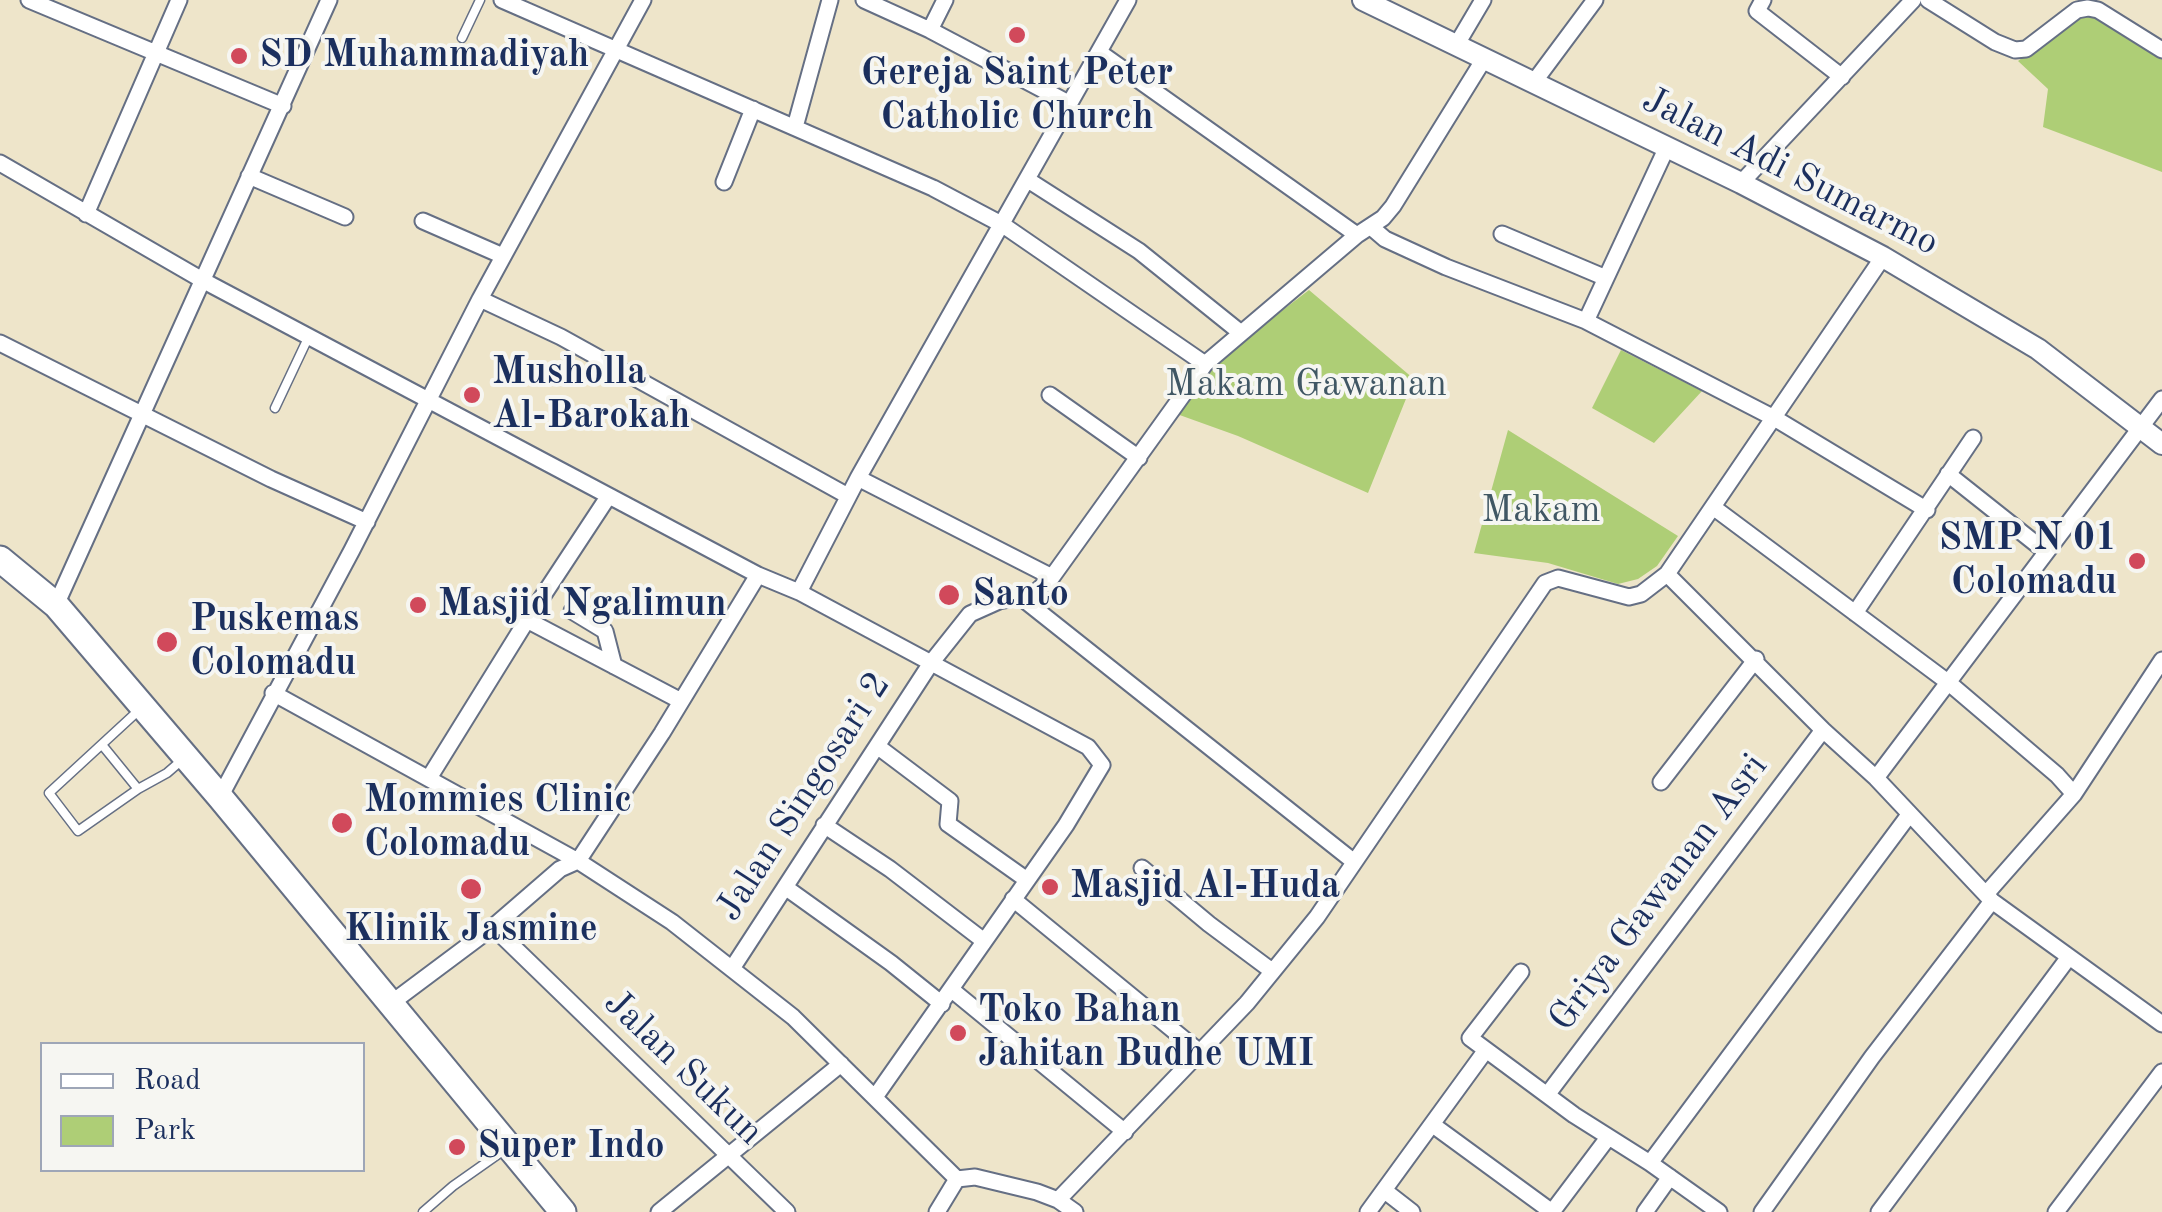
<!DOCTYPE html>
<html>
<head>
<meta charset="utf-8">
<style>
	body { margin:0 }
	#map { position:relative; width:2162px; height:1212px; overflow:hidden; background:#eee5ca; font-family:"Old Standard TT",serif }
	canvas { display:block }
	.legend { position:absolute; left:40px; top:1042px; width:325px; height:130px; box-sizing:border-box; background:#f6f6f2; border:2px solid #9ea6b7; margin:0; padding:12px 18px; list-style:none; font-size:30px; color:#1b2f5e }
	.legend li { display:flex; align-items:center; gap:20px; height:50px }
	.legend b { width:50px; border:2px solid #9ea6b7 }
</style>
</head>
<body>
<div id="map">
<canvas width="2162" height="1212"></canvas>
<ul class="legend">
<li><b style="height:12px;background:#fff"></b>Road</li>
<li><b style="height:28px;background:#aece76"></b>Park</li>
</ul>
</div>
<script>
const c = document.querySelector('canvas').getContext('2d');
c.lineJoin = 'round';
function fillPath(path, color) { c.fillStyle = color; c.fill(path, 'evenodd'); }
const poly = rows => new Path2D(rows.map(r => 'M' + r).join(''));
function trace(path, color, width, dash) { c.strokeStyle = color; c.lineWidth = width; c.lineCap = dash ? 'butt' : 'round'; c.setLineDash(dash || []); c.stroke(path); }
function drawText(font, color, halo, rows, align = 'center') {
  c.font = font + ' "Old Standard TT",serif'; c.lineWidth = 8; c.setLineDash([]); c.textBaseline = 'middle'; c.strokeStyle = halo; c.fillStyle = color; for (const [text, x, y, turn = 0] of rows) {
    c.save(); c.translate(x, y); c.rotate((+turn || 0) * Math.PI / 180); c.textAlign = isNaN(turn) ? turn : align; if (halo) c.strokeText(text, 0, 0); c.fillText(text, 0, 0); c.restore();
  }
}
fillPath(poly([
	[2090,14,2162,58,2162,172,2043,127,2048,89,2018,61,2081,16],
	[1309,290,1414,379,1368,493,1238,436,1174,413,1219,359],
	[1621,350,1702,391,1654,443,1592,408],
	[1508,430,1678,536,1657,566,1638,579,1618,584,1548,563,1474,553]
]), '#aece76');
const service = poly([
	[462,38,480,0],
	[275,408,309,336],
	[138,711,49,793,78,831,138,789,167,773,182,760],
	[103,746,138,789],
	[423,1212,453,1186,507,1148]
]);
const minor = poly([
	[29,0,283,106],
	[502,0,933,188,1003,225,1205,364],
	[864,0,930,30,1070,104],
	[1763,0,1757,11,1842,77],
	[1928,0,1995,42,2015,50,2026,49,2077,10,2088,8,2098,10,2162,50],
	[930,30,945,0],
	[1457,44,1483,0],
	[1099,52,1357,235],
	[1534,82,1595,0],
	[795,127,830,0],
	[0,163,204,281,758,575],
	[249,176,345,217],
	[1028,180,1139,251,1241,333],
	[724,182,753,109],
	[1741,183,1913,0],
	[86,214,179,0],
	[423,221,503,256],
	[1371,227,1385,239,1446,267,1586,321,1776,419,1927,510],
	[1502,234,1606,278],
	[480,299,561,337,848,496],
	[1586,321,1667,147],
	[0,343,271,479,367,522],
	[1050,395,1139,458],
	[1948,474,2045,551],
	[858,478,1052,577],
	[1713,507,1949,683,2057,775,2074,794],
	[1667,574,1823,730,1876,778,1992,901,2162,1024],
	[799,592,1088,747,1102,765,1066,825,875,1097],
	[1023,599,1353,861],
	[56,605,329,0],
	[572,611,605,631,614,666],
	[1855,613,1973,438],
	[527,620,681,701],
	[273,693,578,861,672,922,793,1017,957,1179,975,1177,1037,1192,1058,1200,1075,1212],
	[877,746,950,801,948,824,1027,880],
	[429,778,527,620,608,497],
	[1876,778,2162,399],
	[1661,782,1756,659],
	[220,797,352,550,480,299,643,0],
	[824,825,890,869,984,941],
	[578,861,662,733,758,575,799,592,858,478,1128,0],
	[1142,868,1209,924,1272,971],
	[785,887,891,963,942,1004],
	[1986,894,2074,794,2162,660],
	[1013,899,1201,1053],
	[493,927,787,1212],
	[733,967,931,663,970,614,999,601,1033,595,1052,577,1205,364,1357,235,1383,218,1393,206,1484,59],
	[1521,972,1470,1038,1574,1115,1650,1163,1719,1212],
	[952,990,1125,1132],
	[390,1004,493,927,560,869,578,861],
	[1547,1095,1823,730],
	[1433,1125,1552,1212,1607,1139],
	[1650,1163,1909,815],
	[1385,1191,1412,1212],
	[1058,1200,1247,1003,1317,917,1545,583,1558,578,1629,597,1641,594,1667,574,1883,257],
	[659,1212,841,1064],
	[937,1212,957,1179],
	[1368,1212,1486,1050],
	[1645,1212,1670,1177],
	[1762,1212,1872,1057,1992,901],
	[1879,1212,2069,957],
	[2056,1212,2162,1072]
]);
const secondary = poly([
	[1363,0,1741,183,1883,257,2038,349,2162,444]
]);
const trunk = poly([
	[0,559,56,605,220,797,563,1212]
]);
trace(service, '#656f84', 11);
trace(minor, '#656f84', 19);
trace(secondary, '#656f84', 24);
trace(trunk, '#656f84', 29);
trace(service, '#fff', 8);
trace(minor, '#fff', 15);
trace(secondary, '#fff', 20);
trace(trunk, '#fff', 25);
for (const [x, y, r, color] of [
	[1017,35,10,"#d1495b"],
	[239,56,10,"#d1495b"],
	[472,395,10,"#d1495b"],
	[2137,561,10,"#d1495b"],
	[949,595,12,"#d1495b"],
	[418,605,10,"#d1495b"],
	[167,642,12,"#d1495b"],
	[342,823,12,"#d1495b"],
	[1050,887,10,"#d1495b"],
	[471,889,12,"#d1495b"],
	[958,1033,10,"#d1495b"],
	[457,1147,10,"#d1495b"]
]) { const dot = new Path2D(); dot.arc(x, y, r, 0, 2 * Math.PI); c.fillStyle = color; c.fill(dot); trace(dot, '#f6f6f2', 4); }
drawText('bold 38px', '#1b2f5e', '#f6f6f2', [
	["SD Muhammadiyah",259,56],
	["Gereja Saint Peter",1017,74,"center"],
	["Catholic Church",1017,118,"center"],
	["Musholla",492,373],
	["Al-Barokah",492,417],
	["SMP N 01",2117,539,"right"],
	["Colomadu",2117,583,"right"],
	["Santo",972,595],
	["Masjid Ngalimun",438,605],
	["Puskemas",190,620],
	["Colomadu",190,664],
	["Mommies Clinic",364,801],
	["Colomadu",364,845],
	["Masjid Al-Huda",1070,887],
	["Klinik Jasmine",471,930,"center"],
	["Toko Bahan",978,1011],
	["Jahitan Budhe UMI",978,1055],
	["Super Indo",477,1147]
], 'left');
drawText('38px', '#1b2f5e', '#f6f6f2', [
	["Jalan Adi Sumarmo",1790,172,27],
	["Jalan Singosari 2",804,797,-57],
	["Griya Gawanan Asri",1659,893,-53],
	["Jalan Sukun",683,1068,44]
]);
drawText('38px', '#405764', '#f6f6f2', [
	["Makam Gawanan",1306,385],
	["Makam",1541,511]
]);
</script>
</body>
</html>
